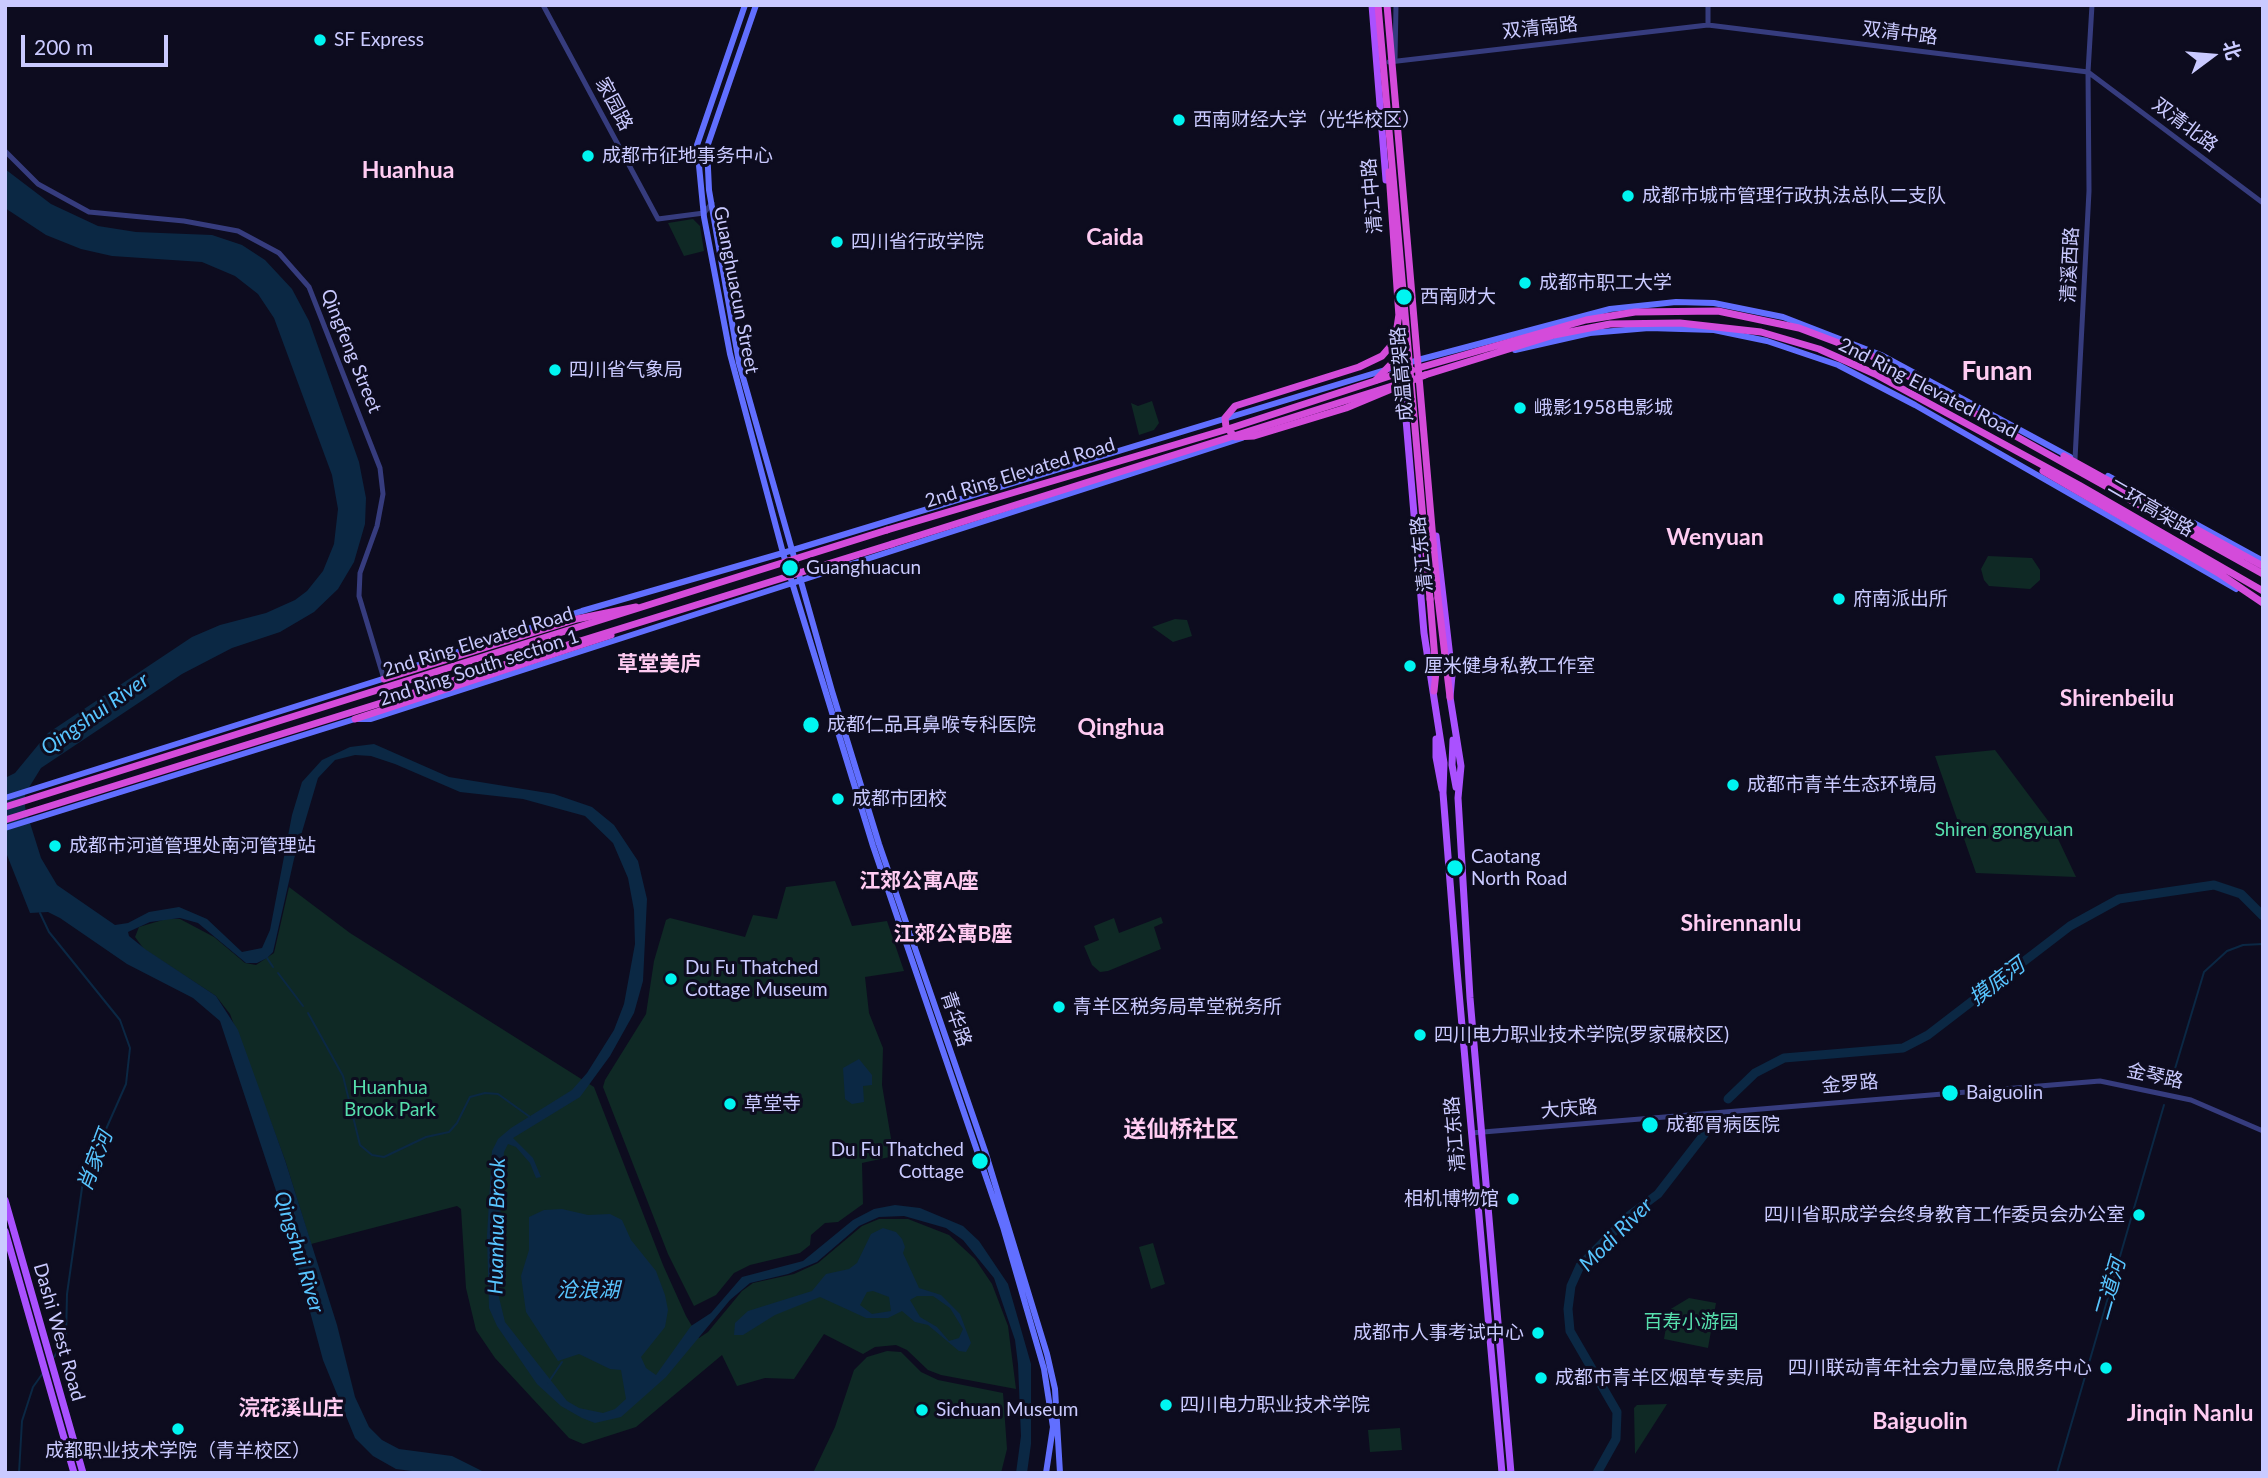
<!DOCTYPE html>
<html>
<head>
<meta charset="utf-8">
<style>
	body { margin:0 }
	#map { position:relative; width:2268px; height:1478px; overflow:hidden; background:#0d0c1f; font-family:Lato,"Noto Sans SC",sans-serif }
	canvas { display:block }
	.frame { position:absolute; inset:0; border:7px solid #cacaff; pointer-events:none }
	.north { position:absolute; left:2177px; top:21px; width:70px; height:70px; -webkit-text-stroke:5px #0d0c1f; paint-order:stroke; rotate:74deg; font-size:19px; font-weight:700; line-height:28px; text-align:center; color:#cacaff }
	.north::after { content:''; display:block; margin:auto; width:24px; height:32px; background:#cacaff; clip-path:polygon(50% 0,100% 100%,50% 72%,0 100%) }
	.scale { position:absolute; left:21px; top:35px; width:147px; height:32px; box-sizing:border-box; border:4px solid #cacaff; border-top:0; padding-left:9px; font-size:21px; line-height:24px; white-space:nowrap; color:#cacaff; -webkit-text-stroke:5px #0d0c1f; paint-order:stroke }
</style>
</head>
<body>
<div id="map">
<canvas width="2268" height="1478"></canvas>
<div class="frame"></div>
<div class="north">北</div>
<div class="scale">200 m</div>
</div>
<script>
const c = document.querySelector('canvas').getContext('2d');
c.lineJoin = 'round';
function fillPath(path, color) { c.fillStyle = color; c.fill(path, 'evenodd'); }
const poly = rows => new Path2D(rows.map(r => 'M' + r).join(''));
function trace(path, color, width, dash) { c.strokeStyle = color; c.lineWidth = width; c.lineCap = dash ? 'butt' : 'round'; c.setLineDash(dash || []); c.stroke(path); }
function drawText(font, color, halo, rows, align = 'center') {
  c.font = font + ' Lato,"Noto Sans SC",sans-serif'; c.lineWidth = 6; c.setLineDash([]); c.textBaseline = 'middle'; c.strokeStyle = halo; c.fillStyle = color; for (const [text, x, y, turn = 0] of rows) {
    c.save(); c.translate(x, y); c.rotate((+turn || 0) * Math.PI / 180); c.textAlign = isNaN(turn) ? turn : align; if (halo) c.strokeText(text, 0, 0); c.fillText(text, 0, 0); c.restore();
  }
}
fillPath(poly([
	[693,219,700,226,704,251,684,256,668,223],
	[1152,401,1159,423,1154,430,1139,435,1131,403,1138,406],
	[1988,556,2032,558,2040,570,2040,580,2030,589,1989,586,1984,580,1981,569],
	[1175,619,1187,620,1192,636,1173,642,1152,627],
	[1995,750,2052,826,2076,877,1976,873,1935,756],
	[835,881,852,926,887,921,904,971,865,977,869,1013,883,1048,882,1085,894,1156,862,1163,863,1204,838,1222,825,1223,811,1235,810,1245,800,1253,750,1265,734,1273,716,1295,694,1306,668,1254,603,1087,605,1080,646,1014,654,961,666,920,670,918,745,937,753,915,777,919,786,887],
	[289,887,350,933,594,1087,663,1265,686,1316,699,1338,708,1332,742,1291,753,1283,794,1274,818,1263,862,1226,879,1219,908,1219,949,1235,975,1259,992,1284,1008,1326,1016,1389,941,1375,928,1370,907,1350,896,1345,875,1347,863,1354,824,1334,794,1379,765,1378,737,1386,722,1355,636,1427,583,1444,569,1438,495,1358,476,1330,466,1288,461,1209,457,1206,311,1244,285,1160,230,1014,216,996,144,949,135,937,139,927,166,919,180,919,214,937,245,963,256,965,274,953],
	[1161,917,1163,923,1154,927,1161,949,1108,971,1100,972,1092,965,1084,946,1099,940,1094,926,1114,918,1119,933],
	[1153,1243,1165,1284,1151,1289,1139,1247],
	[1689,1298,1716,1303,1708,1348,1664,1339,1669,1310],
	[887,1351,901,1352,921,1372,938,1380,1003,1393,1007,1449,1001,1473,813,1473,835,1427,854,1370,867,1357],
	[1667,1404,1635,1454,1634,1408,1637,1405],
	[1400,1428,1402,1450,1370,1452,1368,1430]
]), '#0f2925');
fillPath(poly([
	[5,169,51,204,98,226,136,232,212,235,242,245,265,260,292,289,309,321,359,462,366,498,365,524,354,562,338,589,314,612,280,632,232,648,182,674,41,768,25,794,25,807,41,858,57,885,115,925,128,923,149,912,179,907,207,919,242,952,262,948,270,930,292,815,302,782,322,760,350,747,374,744,449,777,554,794,592,807,614,825,638,861,647,899,643,981,634,1013,610,1056,580,1097,513,1138,533,1158,541,1177,536,1178,530,1163,516,1147,508,1144,504,1152,496,1285,505,1322,567,1401,579,1408,603,1413,615,1409,626,1399,621,1370,610,1369,579,1354,558,1361,526,1312,521,1276,529,1250,529,1217,544,1210,562,1209,588,1215,610,1214,622,1220,631,1240,656,1271,665,1295,668,1310,665,1327,641,1357,646,1368,656,1375,691,1326,711,1313,742,1277,803,1261,853,1220,874,1209,895,1205,920,1208,963,1226,979,1241,1008,1284,1031,1364,1031,1444,1027,1473,1016,1473,1021,1436,1018,1364,1015,1340,994,1278,963,1240,946,1228,904,1216,879,1217,859,1226,817,1262,788,1274,750,1283,730,1300,666,1377,621,1417,595,1423,582,1418,561,1406,537,1384,497,1326,489,1308,487,1236,492,1151,498,1139,511,1128,572,1090,587,1073,614,1030,624,1004,635,944,634,910,628,878,613,843,585,816,523,799,460,792,395,764,371,756,355,755,335,760,318,778,294,859,273,952,267,958,257,963,246,963,198,923,180,918,150,922,128,932,129,936,145,949,216,996,238,1030,285,1160,337,1325,355,1397,369,1427,382,1440,399,1449,452,1456,486,1473,427,1473,396,1469,373,1456,355,1438,323,1360,284,1215,220,1021,193,998,127,964,60,918,48,912,30,913,5,850,5,778,15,773,48,733,192,637,220,625,266,613,295,600,307,591,323,571,334,544,338,509,332,475,274,318,258,294,235,276,202,262,112,256,81,249,46,235,5,208],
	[859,1059,872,1075,872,1085,863,1086,864,1102,852,1104,845,1099,843,1068],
	[883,1228,896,1232,902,1239,905,1247,903,1253,919,1288,941,1295,960,1314,971,1343,966,1352,959,1351,928,1325,915,1322,902,1311,888,1318,866,1318,820,1297,775,1315,743,1335,734,1335,735,1323,748,1311,812,1291,826,1274,849,1269,857,1263,871,1234],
	[873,1291,889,1297,891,1311,872,1314,860,1305,867,1292],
	[917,1296,933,1296,950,1308,963,1329,959,1338,949,1341,937,1327,920,1317,910,1300]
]), '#0b2844');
trace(poly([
	[40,913,49,932,120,1020,130,1048,126,1084,83,1181,67,1294,66,1338,54,1357],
	[267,958,273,967],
	[278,973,303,1006],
	[308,1013,343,1076,360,1145,372,1155,384,1157,426,1137,449,1132,457,1123,470,1097,485,1093,498,1094,530,1117],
	[2171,1082,2204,972,2227,951,2243,945,2263,944],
	[548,1383,562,1362],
	[19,1473,22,1421,33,1387,43,1373],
	[2057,1473,2164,1105]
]), '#0b2844', 2);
trace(poly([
	[1728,1099,1755,1073,1784,1058,1903,1048,1928,1035,2070,926,2119,899,2214,885,2241,894,2263,916],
	[1597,1473,1616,1439,1617,1412,1570,1331,1568,1309,1571,1286,1580,1266,1630,1215,1658,1194,1713,1123]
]), '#0b2844', 9);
trace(poly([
	[543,5,658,219,704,213,712,203],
	[1708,5,1708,25],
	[1395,59,1396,5],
	[1389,62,1708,25,2088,72,2263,203],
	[5,151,38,184,89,212,184,221,238,231,279,253,309,287,380,468,383,494,377,526,360,573,359,596,384,679],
	[2075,459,2089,191,2088,72,2092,5],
	[1471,1133,2100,1081,2191,1100,2263,1131]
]), '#363c7e', 5);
trace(poly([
	[745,5,697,145,704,217,730,354,783,553,826,693,873,846,1003,1227,1044,1369,1053,1427,1046,1473],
	[756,5,707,147,709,190,739,363,832,691,879,844,985,1151,1047,1354,1055,1389,1060,1473],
	[1515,350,1590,333,1649,328,1714,330,1767,341,1838,365,1915,405,2236,589],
	[2108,476,2263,561],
	[412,667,582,611,783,553,1418,360,1610,309,1676,302,1714,303,1783,317,1881,355,2070,457],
	[5,798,389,677],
	[5,828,355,719,371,719,1242,438]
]), '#616fff', 6);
trace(poly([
	[1372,5,1386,180],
	[1400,348,1424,633,1444,763,1443,793,1457,970,1502,1473],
	[1436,536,1452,675,1450,697,1461,766,1458,798,1470,998,1511,1473],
	[1436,739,1436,757,1442,789],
	[1453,740,1452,765,1456,787],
	[5,1200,83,1473],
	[5,1231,74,1473]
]), '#aa51ff', 7);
trace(poly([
	[1422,367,1586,320,1635,312,1718,311,1799,328,1868,354,1899,371,2263,574],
	[1425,375,1554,335,1610,324,1680,323,1761,332,1819,349,1875,374,2079,485,2263,591],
	[2064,456,2263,566],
	[2043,471,2220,574,2263,603],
	[887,530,1228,429,1396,374],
	[892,544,1392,386],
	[1438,598,1450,697],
	[1430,599,1436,672,1434,691],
	[384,679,577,619,636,607],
	[355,719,611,635]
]), '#d44bda', 7);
trace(poly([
	[1378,5,1430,599],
	[1387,5,1438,598],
	[1389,172,1399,317],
	[1399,314,1395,341,1382,356,1359,367,1235,406,1225,418,1226,427,1235,437,1254,436,1346,408,1425,375],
	[1396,374,1412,370],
	[1376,380,1396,359,1400,332],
	[5,807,887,530],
	[5,820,892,544]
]), '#d44bda', 7);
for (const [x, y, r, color] of [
	[320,40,7,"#00f5f1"],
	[1179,120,7,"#00f5f1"],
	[588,156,7,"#00f5f1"],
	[1628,196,7,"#00f5f1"],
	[837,242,7,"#00f5f1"],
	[1525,283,7,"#00f5f1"],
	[1404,297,9,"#00f5f1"],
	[555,370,7,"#00f5f1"],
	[1520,408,7,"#00f5f1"],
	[790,568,9,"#00f5f1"],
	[1839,599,7,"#00f5f1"],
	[1410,666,7,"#00f5f1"],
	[811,725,9,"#00f5f1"],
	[1733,785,7,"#00f5f1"],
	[838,799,7,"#00f5f1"],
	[55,846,7,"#00f5f1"],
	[1455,868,9,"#00f5f1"],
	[671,979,7,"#00f5f1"],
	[1059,1007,7,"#00f5f1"],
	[1420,1035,7,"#00f5f1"],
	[1950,1093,9,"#00f5f1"],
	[730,1104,7,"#00f5f1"],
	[1650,1125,9,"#00f5f1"],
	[980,1161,9,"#00f5f1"],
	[1513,1199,7,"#00f5f1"],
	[2139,1215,7,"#00f5f1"],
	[1538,1333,7,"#00f5f1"],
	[2106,1368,7,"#00f5f1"],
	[1541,1378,7,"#00f5f1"],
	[1166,1405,7,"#00f5f1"],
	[922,1410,7,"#00f5f1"],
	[178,1429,7,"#00f5f1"]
]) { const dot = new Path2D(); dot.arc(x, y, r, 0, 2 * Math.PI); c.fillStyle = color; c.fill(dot); trace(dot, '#0d0c1f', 2.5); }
drawText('19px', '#cacaff', '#0d0c1f', [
	["双清南路",1540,28,-6],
	["双清中路",1900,33,7],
	["家园路",614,104,62],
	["双清北路",2185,125,37],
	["清江中路",1372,196,-95],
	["清溪西路",2070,265,-87],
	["Guanghuacun Street",736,290,79],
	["Qingfeng Street",351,351,68],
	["成温高架路",1402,374,-95],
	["2nd Ring Elevated Road",1928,388,27],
	["2nd Ring Elevated Road",1020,473,-17],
	["二环高架路",2151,508,30],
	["清江东路",1422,554,-96],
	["2nd Ring Elevated Road",478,642,-17],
	["2nd Ring South section 1",479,668,-18],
	["青华路",956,1019,71],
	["金琴路",2155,1076,12],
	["金罗路",1850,1084,-5],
	["大庆路",1569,1109,-5],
	["清江东路",1455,1134,-95],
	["Dashi West Road",59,1332,74]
]);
drawText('19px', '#cacaff', '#0d0c1f', [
	["SF Express",334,40],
	["西南财经大学（光华校区）",1193,120],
	["成都市征地事务中心",602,156],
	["成都市城市管理行政执法总队二支队",1642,196],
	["四川省行政学院",851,242],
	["成都市职工大学",1539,283],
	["西南财大",1420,297],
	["四川省气象局",569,370],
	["峨影1958电影城",1534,408],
	["Guanghuacun",806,568],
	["府南派出所",1853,599],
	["厘米健身私教工作室",1424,666],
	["成都仁品耳鼻喉专科医院",827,725],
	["成都市青羊生态环境局",1747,785],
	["成都市团校",852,799],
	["成都市河道管理处南河管理站",69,846],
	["Caotang",1471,857],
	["North Road",1471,879],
	["Du Fu Thatched",685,968],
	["Cottage Museum",685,990],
	["青羊区税务局草堂税务所",1073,1007],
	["四川电力职业技术学院(罗家碾校区)",1434,1035],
	["Baiguolin",1966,1093],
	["草堂寺",744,1104],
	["成都胃病医院",1666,1125],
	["Du Fu Thatched",964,1150,"right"],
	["Cottage",964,1172,"right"],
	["相机博物馆",1499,1199,"right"],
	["四川省职成学会终身教育工作委员会办公室",2125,1215,"right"],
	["成都市人事考试中心",1524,1333,"right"],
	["四川联动青年社会力量应急服务中心",2092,1368,"right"],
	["成都市青羊区烟草专卖局",1555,1378],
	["四川电力职业技术学院",1180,1405],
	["Sichuan Museum",936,1410],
	["成都职业技术学院（青羊校区）",178,1451,"center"]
], 'left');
drawText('19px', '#56dfad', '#0d0c1f', [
	["Shiren gongyuan",2004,830],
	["Huanhua",390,1088],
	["Brook Park",390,1110],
	["百寿小游园",1691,1322]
]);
drawText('bold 21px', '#ffccf2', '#0d0c1f', [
	["草堂美庐",659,664],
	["江郊公寓A座",919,881],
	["江郊公寓B座",953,934],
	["浣花溪山庄",291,1408]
]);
drawText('italic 21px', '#58c5ff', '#0d0c1f', [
	["Qingshui River",95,714,-35],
	["摸底河",1997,982,-37],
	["肖家河",95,1161,-69],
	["Huanhua Brook",497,1226,-89],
	["Modi River",1616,1235,-45],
	["Qingshui River",299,1252,73],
	["二道河",2110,1289,-74],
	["沧浪湖",588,1290]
]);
drawText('bold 23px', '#ffccf2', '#0d0c1f', [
	["Huanhua",408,171],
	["Caida",1115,238],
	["Wenyuan",1715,538],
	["Shirenbeilu",2117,699],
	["Qinghua",1121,728],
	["Shirennanlu",1741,924],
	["送仙桥社区",1181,1130],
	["Jinqin Nanlu",2190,1414],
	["Baiguolin",1920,1422]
]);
drawText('bold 26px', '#ffccf2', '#0d0c1f', [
	["Funan",1997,372]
]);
</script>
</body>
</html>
